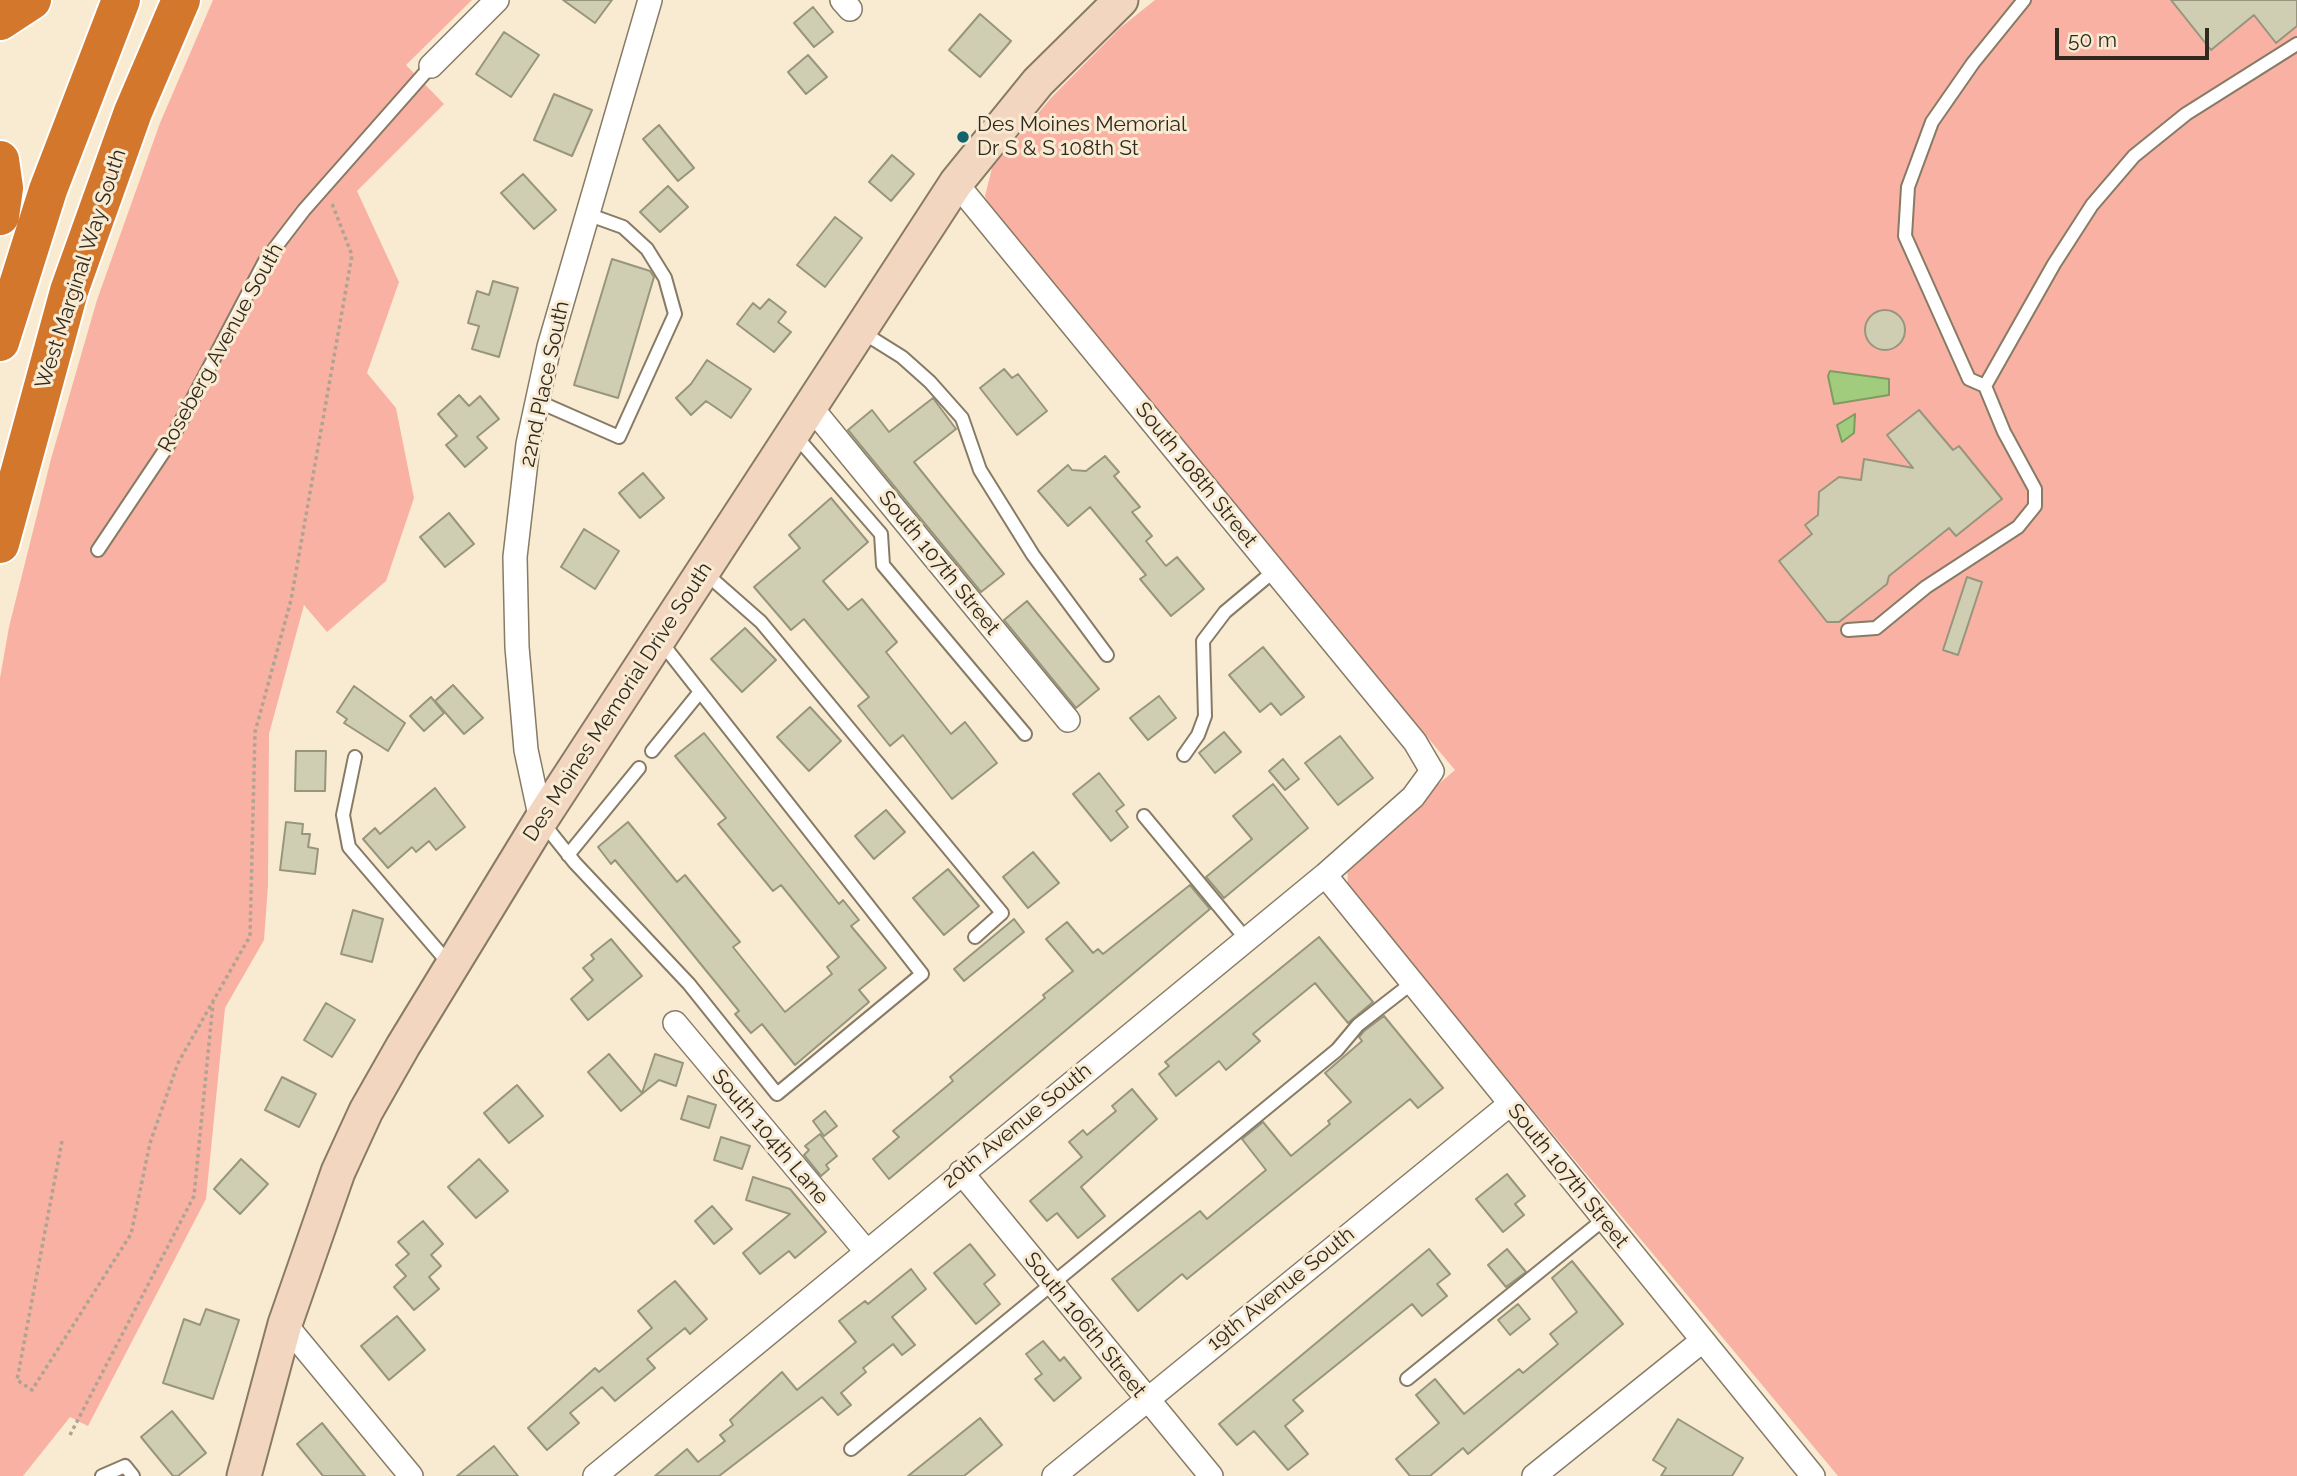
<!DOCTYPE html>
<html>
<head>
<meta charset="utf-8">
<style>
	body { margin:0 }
	#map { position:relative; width:2297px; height:1476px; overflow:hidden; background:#f9ebd2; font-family:Raleway,sans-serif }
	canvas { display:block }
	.scale { position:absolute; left:2055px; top:28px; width:154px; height:32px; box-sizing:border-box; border:4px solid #2f2920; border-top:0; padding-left:9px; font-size:21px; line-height:24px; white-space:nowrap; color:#2f2920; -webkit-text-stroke:5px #f9ebd2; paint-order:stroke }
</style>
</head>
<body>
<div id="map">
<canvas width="2297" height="1476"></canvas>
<div class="scale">50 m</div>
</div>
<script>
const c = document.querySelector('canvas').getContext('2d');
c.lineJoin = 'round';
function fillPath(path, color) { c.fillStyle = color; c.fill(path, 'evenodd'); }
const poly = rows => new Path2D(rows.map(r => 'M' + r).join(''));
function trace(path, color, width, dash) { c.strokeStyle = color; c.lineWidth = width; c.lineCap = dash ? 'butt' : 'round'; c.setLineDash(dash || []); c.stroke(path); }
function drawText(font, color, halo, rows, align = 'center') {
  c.font = font + ' Raleway,sans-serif'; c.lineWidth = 6; c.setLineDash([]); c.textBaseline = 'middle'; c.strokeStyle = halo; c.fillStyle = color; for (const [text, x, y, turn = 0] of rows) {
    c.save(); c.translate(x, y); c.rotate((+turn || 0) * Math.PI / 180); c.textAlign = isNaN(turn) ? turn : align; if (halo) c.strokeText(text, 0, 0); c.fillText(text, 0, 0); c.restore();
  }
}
fillPath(poly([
	[213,0,472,0,406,65,444,104,357,191,399,282,367,373,396,408,414,498,386,581,327,632,304,605,269,734,268,885,264,940,225,1008,206,1199,88,1426,70,1417,23,1476,0,1476,0,678,9,627,51,459,97,300,160,123],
	[1155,0,2297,0,2297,1476,1838,1476,1348,888,1347,862,1455,770,998,228,985,196,992,168,1051,98,1120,28]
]), '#f9b1a3');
const water = poly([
	[1830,371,1889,379,1889,395,1834,404,1828,376,1830,371],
	[1855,414,1854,433,1842,442,1837,425,1855,414]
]);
fillPath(water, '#a2cc7d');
trace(water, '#809b61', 2);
const building = poly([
	[563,0,612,0,595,23,563,0],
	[2171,0,2297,0,2297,26,2276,43,2254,15,2211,50,2171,0],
	[813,7,833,32,814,47,794,23,813,7],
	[980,14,1011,41,980,77,949,50,980,14],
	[504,32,539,55,511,97,476,74,504,32],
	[808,55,827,77,806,94,788,72,808,55],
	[554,94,592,110,572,156,534,140,554,94],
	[659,125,694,168,678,181,643,139,659,125],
	[892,155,914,174,891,201,869,182,892,155],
	[523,174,556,210,534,229,501,193,523,174],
	[668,186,688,207,660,232,640,212,668,186],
	[835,217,862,238,825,287,797,265,835,217],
	[612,259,650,271,654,277,618,398,574,385,612,259],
	[493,281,518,288,499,357,472,349,479,326,468,323,477,291,489,295,493,281],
	[769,299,786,312,778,322,791,332,774,352,737,324,753,303,760,309,769,299],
	'1865 330a20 20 0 1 1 40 0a20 20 0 1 1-40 0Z',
	[707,360,751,389,731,418,706,401,691,415,676,398,691,384,707,360],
	[1004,369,1012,378,1018,374,1047,411,1017,435,980,388,1004,369],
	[459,395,469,406,480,396,499,419,477,437,487,448,465,467,446,445,457,436,438,414,459,395],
	[933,398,956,429,914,462,1004,574,981,592,848,430,872,410,889,432,933,398],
	[1919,410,1953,450,1959,446,2002,499,1956,536,1949,528,1889,576,1887,584,1839,622,1827,622,1779,561,1812,534,1805,525,1818,515,1819,492,1839,477,1861,480,1864,459,1913,468,1887,435,1919,410],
	[1105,456,1119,472,1114,476,1140,507,1132,512,1152,536,1146,541,1166,566,1177,557,1204,589,1171,616,1140,579,1146,575,1090,507,1068,526,1038,491,1068,465,1072,470,1086,471,1105,456],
	[643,473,664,498,640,518,619,493,643,473],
	[831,498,868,542,823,581,848,610,862,599,897,642,886,652,951,734,965,722,997,763,952,799,903,735,890,746,858,706,869,697,804,619,791,630,754,587,800,548,789,535,831,498],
	[449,513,474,544,445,567,420,537,449,513],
	[584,529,619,551,595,589,561,567,584,529],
	[1967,577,1982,582,1958,655,1943,650,1967,577],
	[1027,601,1099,689,1076,708,1004,620,1027,601],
	[745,628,776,660,742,692,711,659,745,628],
	[1263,647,1304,697,1281,715,1271,703,1260,712,1229,675,1263,647],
	[453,685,483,718,464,734,435,701,453,685],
	[354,686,405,723,388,751,344,723,347,719,337,712,354,686],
	[1159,696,1176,718,1148,740,1130,718,1159,696],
	[431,697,444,713,424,731,410,716,431,697],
	[810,707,841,741,809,771,777,737,810,707],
	[1224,732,1241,752,1215,773,1199,753,1224,732],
	[704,733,839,904,843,900,859,920,851,926,886,968,859,990,869,1002,795,1065,762,1024,751,1033,735,1014,739,1011,664,919,615,860,611,864,598,847,628,822,677,882,685,875,740,942,733,947,785,1012,832,974,827,967,839,957,781,885,773,891,718,824,726,818,675,756,704,733],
	[1340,736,1373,778,1338,805,1305,763,1340,736],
	[296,751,326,751,325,791,295,791,296,751],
	[1283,759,1299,779,1285,790,1269,771,1283,759],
	[1099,773,1124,805,1116,811,1128,827,1111,841,1073,794,1099,773],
	[1273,784,1308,828,1224,898,1206,877,1252,839,1233,816,1273,784],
	[435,788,465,827,436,850,429,841,416,852,412,847,388,868,363,839,375,828,380,834,435,788],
	[886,810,905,832,874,859,855,836,886,810],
	[286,822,303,824,302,834,310,834,308,847,318,849,315,874,280,870,286,822],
	[1033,852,1059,883,1028,908,1003,877,1033,852],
	[948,869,979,906,944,935,913,898,948,869],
	[1190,885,1210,909,889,1179,873,1159,899,1137,893,1131,953,1081,950,1077,1045,998,1043,995,1073,971,1046,939,1067,922,1093,953,1098,949,1103,954,1190,885],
	[353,910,383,919,372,962,341,954,353,910],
	[1014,919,1024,932,964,981,954,969,1014,919],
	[1319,937,1373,1002,1348,1023,1315,983,1253,1034,1260,1041,1226,1070,1219,1061,1176,1096,1159,1074,1169,1066,1165,1062,1319,937],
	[611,939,642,976,588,1020,571,999,593,980,583,968,594,959,591,955,611,939],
	[326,1003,355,1020,332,1057,304,1040,326,1003],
	[1384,1016,1443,1088,1418,1108,1410,1099,1187,1279,1182,1274,1138,1311,1112,1279,1200,1211,1207,1219,1266,1170,1242,1139,1263,1122,1291,1156,1330,1124,1328,1121,1351,1102,1325,1073,1362,1041,1359,1037,1364,1031,1384,1016],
	[609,1054,642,1093,655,1054,683,1063,676,1086,659,1080,621,1111,588,1072,609,1054],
	[282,1077,316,1094,299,1127,265,1110,282,1077],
	[517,1085,543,1116,509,1143,484,1113,517,1085],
	[1132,1089,1157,1119,1081,1187,1105,1216,1078,1238,1057,1213,1047,1221,1030,1201,1082,1157,1069,1142,1083,1130,1087,1135,1116,1111,1112,1106,1132,1089],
	[688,1096,716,1105,709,1128,681,1119,688,1096],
	[825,1111,837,1126,824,1136,813,1121,825,1111],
	[820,1134,837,1156,826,1165,829,1169,821,1176,804,1155,809,1150,805,1146,820,1134],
	[721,1137,750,1146,742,1169,714,1160,721,1137],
	[241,1159,268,1184,240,1214,214,1189,241,1159],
	[479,1159,508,1191,476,1218,448,1187,479,1159],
	[1507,1174,1525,1196,1515,1204,1524,1215,1503,1232,1476,1199,1507,1174],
	[753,1177,790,1189,826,1232,795,1258,789,1251,760,1274,743,1253,790,1214,746,1200,753,1177],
	[712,1206,732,1229,714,1244,695,1221,712,1206],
	[423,1221,443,1244,431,1255,441,1266,429,1277,439,1289,414,1310,394,1287,406,1276,396,1265,409,1254,398,1242,423,1221],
	[970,1244,995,1275,984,1284,1000,1304,976,1324,934,1273,970,1244],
	[1429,1249,1450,1274,1437,1284,1447,1296,1422,1316,1412,1304,1293,1400,1303,1411,1285,1426,1308,1454,1288,1470,1254,1431,1237,1445,1219,1424,1429,1249],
	[1507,1249,1526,1272,1506,1287,1488,1265,1507,1249],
	[1572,1261,1623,1324,1468,1454,1463,1448,1430,1476,1410,1476,1396,1459,1439,1423,1416,1395,1435,1379,1464,1414,1519,1369,1523,1373,1558,1344,1550,1334,1577,1312,1552,1278,1572,1261],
	[911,1269,926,1289,892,1317,915,1345,902,1355,893,1344,863,1368,866,1372,841,1393,851,1405,838,1415,822,1397,719,1476,655,1476,687,1449,698,1462,725,1441,720,1435,733,1425,730,1420,782,1372,797,1390,856,1342,839,1321,865,1301,868,1304,911,1269],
	[675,1281,707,1319,690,1334,685,1328,647,1359,655,1368,615,1401,602,1387,570,1413,579,1423,547,1450,528,1428,595,1368,599,1372,652,1328,638,1311,675,1281],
	[1518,1304,1530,1319,1510,1335,1498,1320,1518,1304],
	[206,1309,239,1320,213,1399,163,1383,184,1319,200,1325,206,1309],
	[397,1316,425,1350,389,1380,361,1346,397,1316],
	[1043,1341,1060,1361,1064,1357,1081,1378,1054,1401,1035,1379,1042,1374,1026,1354,1043,1341],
	[172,1411,206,1453,178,1476,173,1476,141,1437,172,1411],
	[980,1418,1002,1445,964,1476,908,1476,980,1418],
	[1678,1419,1743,1458,1732,1476,1661,1476,1666,1468,1653,1460,1678,1419],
	[322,1423,365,1476,323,1476,297,1444,322,1423],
	[494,1446,518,1476,457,1476,494,1446]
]);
fillPath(building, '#cfceb3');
trace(building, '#97967d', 2);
const lane = poly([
	[862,332,902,357,930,382,962,418,980,470,1033,555,1107,655],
	[1985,386,2054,264,2092,205,2134,156,2186,114,2297,44],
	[537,401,619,437,675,314,665,278,647,249,623,227,587,214],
	[795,435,881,534,883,565,1025,734],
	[98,550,169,444,265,261,304,210,431,66],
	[703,571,761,622,1002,913,975,937],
	[1848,630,1876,628,1926,587,2018,527,2035,506,2035,489,2004,432,1985,386,1969,379,1905,236,1908,187,1932,122,1973,63,2024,0],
	[652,751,699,693],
	[1184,755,1198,735,1205,716,1203,641,1225,612,1274,571],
	[355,757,343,815,349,847,451,966],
	[1144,816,1246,939],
	[543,823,575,863,689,984,777,1094,922,974,661,642],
	[568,855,639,768],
	[1407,1379,1603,1220],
	[851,1449,1337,1050,1358,1025,1412,983],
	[102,1476,125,1466,133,1476]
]);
const street = poly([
	[842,0,850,9],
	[431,66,497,0],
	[810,406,1068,720],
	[541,820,526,750,517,647,515,557,528,444,549,347,650,0],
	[1325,875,1813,1476],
	[675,1023,866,1251],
	[961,1172,1211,1476],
	[285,1324,411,1476],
	[595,1476,1325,875,1413,797,1432,771,1415,742,956,183],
	[1054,1476,1510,1104],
	[1534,1476,1702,1341]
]);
const secondary = poly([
	[244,1476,285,1324,338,1172,366,1111,403,1046,541,820,956,183,1038,82,1121,0]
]);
const highway = poly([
	[0,21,32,0],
	[0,160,4,188,0,216],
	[0,342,48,190,121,0],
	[0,544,69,291,133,112,181,0]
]);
trace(lane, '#887b65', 16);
trace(street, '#887b65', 26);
trace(secondary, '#887b65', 37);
trace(highway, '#fff', 42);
trace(poly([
	[62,1141,17,1380,32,1390,131,1234,150,1143,178,1063,250,936,255,732,291,600,352,255,331,201],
	[70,1435,194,1196,213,1003]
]), '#afa491', 3.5, [3.5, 3.5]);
trace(lane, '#fff', 12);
trace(street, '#fff', 23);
trace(secondary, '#f2d6bf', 33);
trace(highway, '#d2772b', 38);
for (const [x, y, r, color] of [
	[963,137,7,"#14626b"]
]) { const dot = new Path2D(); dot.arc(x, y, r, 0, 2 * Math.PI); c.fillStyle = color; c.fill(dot); trace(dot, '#f9ebd2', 2.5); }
drawText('21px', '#2f2920', '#f9ebd2', [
	["Des Moines Memorial",977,125],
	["Dr S & S 108th St",977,149]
], 'left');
drawText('21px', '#2f2920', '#f9ebd2', [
	["West Marginal Way South",81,269,-72],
	["Roseberg Avenue South",221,348,-61],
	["22nd Place South",545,384,-78],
	["South 108th Street",1196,475,51],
	["South 107th Street",939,563,51],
	["Des Moines Memorial Drive South",618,702,-57],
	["20th Avenue South",1017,1126,-39],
	["South 104th Lane",770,1137,50],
	["South 107th Street",1568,1176,51],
	["19th Avenue South",1281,1289,-39],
	["South 106th Street",1085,1325,51]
]);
</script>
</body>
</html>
